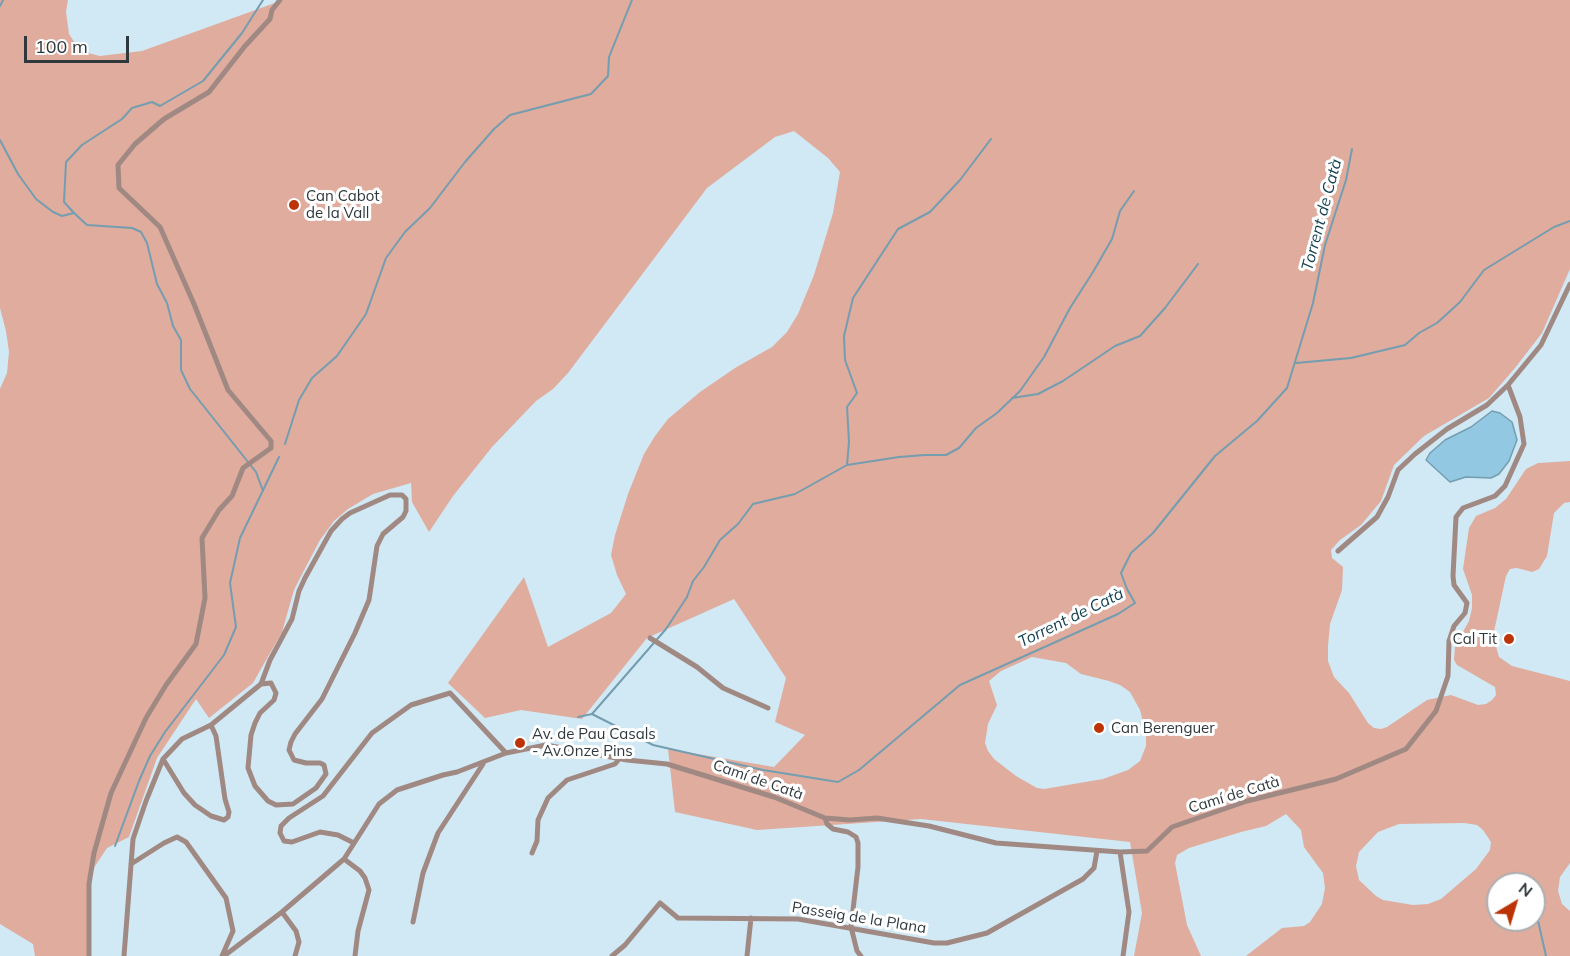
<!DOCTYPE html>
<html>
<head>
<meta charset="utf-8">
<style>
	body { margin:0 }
	#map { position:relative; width:1570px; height:956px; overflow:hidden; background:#d1e9f4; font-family:Mulish,sans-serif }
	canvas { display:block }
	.north { position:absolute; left:1486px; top:872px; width:60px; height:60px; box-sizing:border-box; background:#fff; border:2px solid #acafb1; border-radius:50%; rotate:38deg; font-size:16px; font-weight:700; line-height:24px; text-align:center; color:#2f383d }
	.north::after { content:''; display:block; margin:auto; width:21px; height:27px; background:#bc3306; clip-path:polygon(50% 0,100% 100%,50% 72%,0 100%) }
	.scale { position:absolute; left:24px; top:36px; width:105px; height:27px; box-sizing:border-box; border:3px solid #2f383d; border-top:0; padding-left:8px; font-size:18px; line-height:21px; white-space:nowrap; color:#2f383d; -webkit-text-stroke:4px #fff; paint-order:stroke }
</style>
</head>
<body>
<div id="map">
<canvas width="1570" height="956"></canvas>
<div class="north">N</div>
<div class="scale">100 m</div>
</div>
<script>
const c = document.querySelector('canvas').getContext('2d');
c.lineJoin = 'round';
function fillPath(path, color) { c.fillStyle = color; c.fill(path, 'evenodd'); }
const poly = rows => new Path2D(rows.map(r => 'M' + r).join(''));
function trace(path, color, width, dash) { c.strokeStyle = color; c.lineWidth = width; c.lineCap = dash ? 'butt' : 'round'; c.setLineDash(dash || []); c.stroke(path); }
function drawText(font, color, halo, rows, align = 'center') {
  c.font = font + ' Mulish,sans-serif'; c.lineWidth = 6; c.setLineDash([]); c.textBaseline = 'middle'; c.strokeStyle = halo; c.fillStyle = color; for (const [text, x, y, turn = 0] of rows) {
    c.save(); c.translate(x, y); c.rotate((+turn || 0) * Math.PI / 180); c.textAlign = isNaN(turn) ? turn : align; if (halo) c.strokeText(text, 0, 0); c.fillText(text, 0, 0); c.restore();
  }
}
fillPath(poly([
	[0,0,68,0,66,12,69,34,80,51,100,56,142,51,283,0,1570,0,1570,269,1542,333,1515,368,1489,398,1424,436,1394,465,1381,501,1361,525,1340,540,1331,550,1332,558,1343,567,1342,590,1330,624,1328,646,1328,661,1334,677,1349,693,1368,723,1374,728,1381,729,1387,727,1427,700,1451,695,1478,705,1486,704,1492,700,1496,695,1495,687,1457,665,1454,660,1455,646,1469,621,1472,608,1472,595,1463,569,1469,528,1476,516,1495,508,1506,499,1526,469,1538,463,1570,461,1570,502,1564,503,1554,513,1547,556,1539,569,1532,572,1517,568,1510,569,1506,576,1493,636,1499,657,1512,666,1570,681,1570,863,1560,877,1558,891,1562,904,1570,911,1570,956,1246,956,1282,928,1304,926,1310,922,1322,904,1325,888,1323,873,1304,847,1301,830,1286,814,1266,826,1241,832,1189,848,1177,855,1175,863,1187,925,1201,956,1134,956,1142,913,1130,842,921,819,757,830,675,812,668,749,774,767,805,735,775,722,786,678,734,599,647,638,582,719,521,710,485,718,448,683,524,577,548,647,611,613,626,594,617,575,611,555,615,535,628,494,644,454,655,436,668,419,700,392,735,368,772,347,787,332,798,314,814,275,833,213,840,172,828,158,794,131,775,137,707,188,568,373,553,389,536,401,492,447,453,496,429,532,412,502,411,483,373,494,348,509,334,521,320,540,300,578,294,590,282,632,253,683,209,718,196,699,157,758,129,837,107,848,95,866,88,886,89,956,35,956,33,944,0,924,0,389,7,373,9,352,6,331,0,308],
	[1032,657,1066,663,1081,674,1109,681,1120,685,1130,692,1140,710,1146,733,1146,746,1140,761,1128,770,1103,779,1044,789,1037,788,1016,776,994,759,988,751,985,743,988,724,997,705,989,681,1001,671],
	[1464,823,1477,825,1483,830,1491,842,1490,850,1476,869,1441,899,1428,904,1413,905,1383,900,1376,896,1359,880,1356,866,1359,852,1378,832,1399,824],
	[1498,884,1534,884,1534,920,1498,920]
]), '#dfac9e');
const water = poly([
	[1492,411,1500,413,1512,422,1517,440,1509,461,1499,474,1491,478,1466,477,1450,482,1426,460,1430,453,1445,440,1471,427,1492,411]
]);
fillPath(water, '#92c8e1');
trace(water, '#749db0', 1.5);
trace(poly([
	[0,6,3,0],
	[0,140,18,174,36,199,53,212,62,216,74,213,87,225,132,228,141,232,147,243,157,284,167,303,173,326,181,340,181,370,190,389,256,472,263,491],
	[74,213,64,202,66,162,82,145,122,119,132,108,152,102,160,106,203,81,242,33,263,0],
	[1296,363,1351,358,1405,345,1419,333,1437,323,1460,302,1484,270,1554,227,1570,221],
	[1012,398,1038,394,1063,381,1115,346,1140,336,1165,308,1198,264],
	[285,444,299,400,312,378,337,356,366,314,386,258,405,232,430,208,465,162,494,129,510,115,591,94,608,76,609,57,632,0],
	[847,465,849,442,847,407,857,393,845,360,844,336,853,298,898,229,930,212,960,180,991,139],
	[592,714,666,629,687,597,693,581,704,567,720,540,738,524,753,504,795,494,847,465,899,457,925,455,946,455,959,448,976,428,997,413,1020,391,1044,357,1070,308,1093,272,1112,239,1120,211,1134,191],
	[578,717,592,714,653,745,763,770,838,782,859,770,960,685,1118,614,1135,603,1127,589,1121,573,1131,553,1153,533,1215,456,1257,421,1287,388,1313,303,1325,245,1346,180,1352,149],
	[115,846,139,781,150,756,165,732,224,655,236,627,230,583,240,538,279,457],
	[1534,903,1546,956]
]), '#749db0', 2);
trace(poly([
	[1338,551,1377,517,1388,497,1398,470,1415,454,1447,429,1487,405,1508,385],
	[650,638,697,667,723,688,768,708],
	[163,759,184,793,195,805,211,816,224,820,228,817,229,812,225,799,216,736,211,725],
	[825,818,827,824,833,829,848,832,856,837,858,843,858,867,851,927,857,951,861,956],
	[354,843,338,835,320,832,292,842,284,841,280,833,281,826,289,818,323,796,372,733,411,705,450,693,506,753],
	[1120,852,1129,912,1123,956],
	[532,853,537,841,538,820,548,798,567,780,615,764,620,758],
	[344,859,360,871,365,878,369,890,358,931,355,956],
	[131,864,164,843,177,837,186,842,226,898,233,931,222,956],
	[282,912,296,931,299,942,295,956],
	[413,922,423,873,438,833,483,764],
	[89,956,89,884,94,853,111,793,146,718,166,685,196,644,205,598,202,538,219,510,232,496,243,468,271,448,271,441,228,390,194,304,160,227,119,188,118,165,135,144,164,119,209,92,245,46,270,19,272,10,280,0],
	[124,956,133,839,146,801,163,759,182,739,211,725,261,684,270,660,292,619,299,591,305,578,331,531,342,519,350,513,390,495,402,495,406,499,406,511,403,517,383,534,377,546,369,600,355,633,322,699,295,734,291,742,289,750,294,760,306,763,320,763,324,765,326,774,316,788,293,804,276,805,268,801,255,786,248,768,251,735,255,723,260,713,274,700,276,693,271,683,261,684],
	[224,956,282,912,344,859,379,804,397,790,443,775,457,772,506,753,546,745,627,760,667,764,774,797,825,818,850,820,877,818,929,826,996,843,1120,852,1147,851,1172,827,1247,801,1336,779,1406,749,1436,711,1448,676,1449,641,1454,626,1465,613,1467,603,1454,585,1453,576,1456,517,1463,508,1495,496,1505,486,1524,444,1520,417,1508,385,1541,345,1570,284],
	[612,956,625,945,660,903,678,918,798,919,934,943,947,943,987,933,1083,879,1094,868,1097,851],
	[747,956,751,918]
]), '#a18983', 5);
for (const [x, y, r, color] of [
	[294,205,6,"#bc3306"],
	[1509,639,6,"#bc3306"],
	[1099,728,6,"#bc3306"],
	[520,743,6,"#bc3306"]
]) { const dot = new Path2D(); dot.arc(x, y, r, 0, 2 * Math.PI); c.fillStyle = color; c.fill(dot); trace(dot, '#fff', 2); }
drawText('15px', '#2f383d', '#fff', [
	["Can Cabot",306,196],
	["de la Vall",306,213],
	["Cal Tit",1497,639,"right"],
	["Can Berenguer",1111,728],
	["Av. de Pau Casals",532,734],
	["- Av.Onze Pins",532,751]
], 'left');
drawText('15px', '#2f383d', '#fff', [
	["Camí de Catà",758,780,19],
	["Camí de Catà",1234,795,-17],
	["Passeig de la Plana",859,918,9]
]);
drawText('italic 16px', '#0f3e50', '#fff', [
	["Torrent de Catà",1322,215,-75],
	["Torrent de Catà",1071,618,-26]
]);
</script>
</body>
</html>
